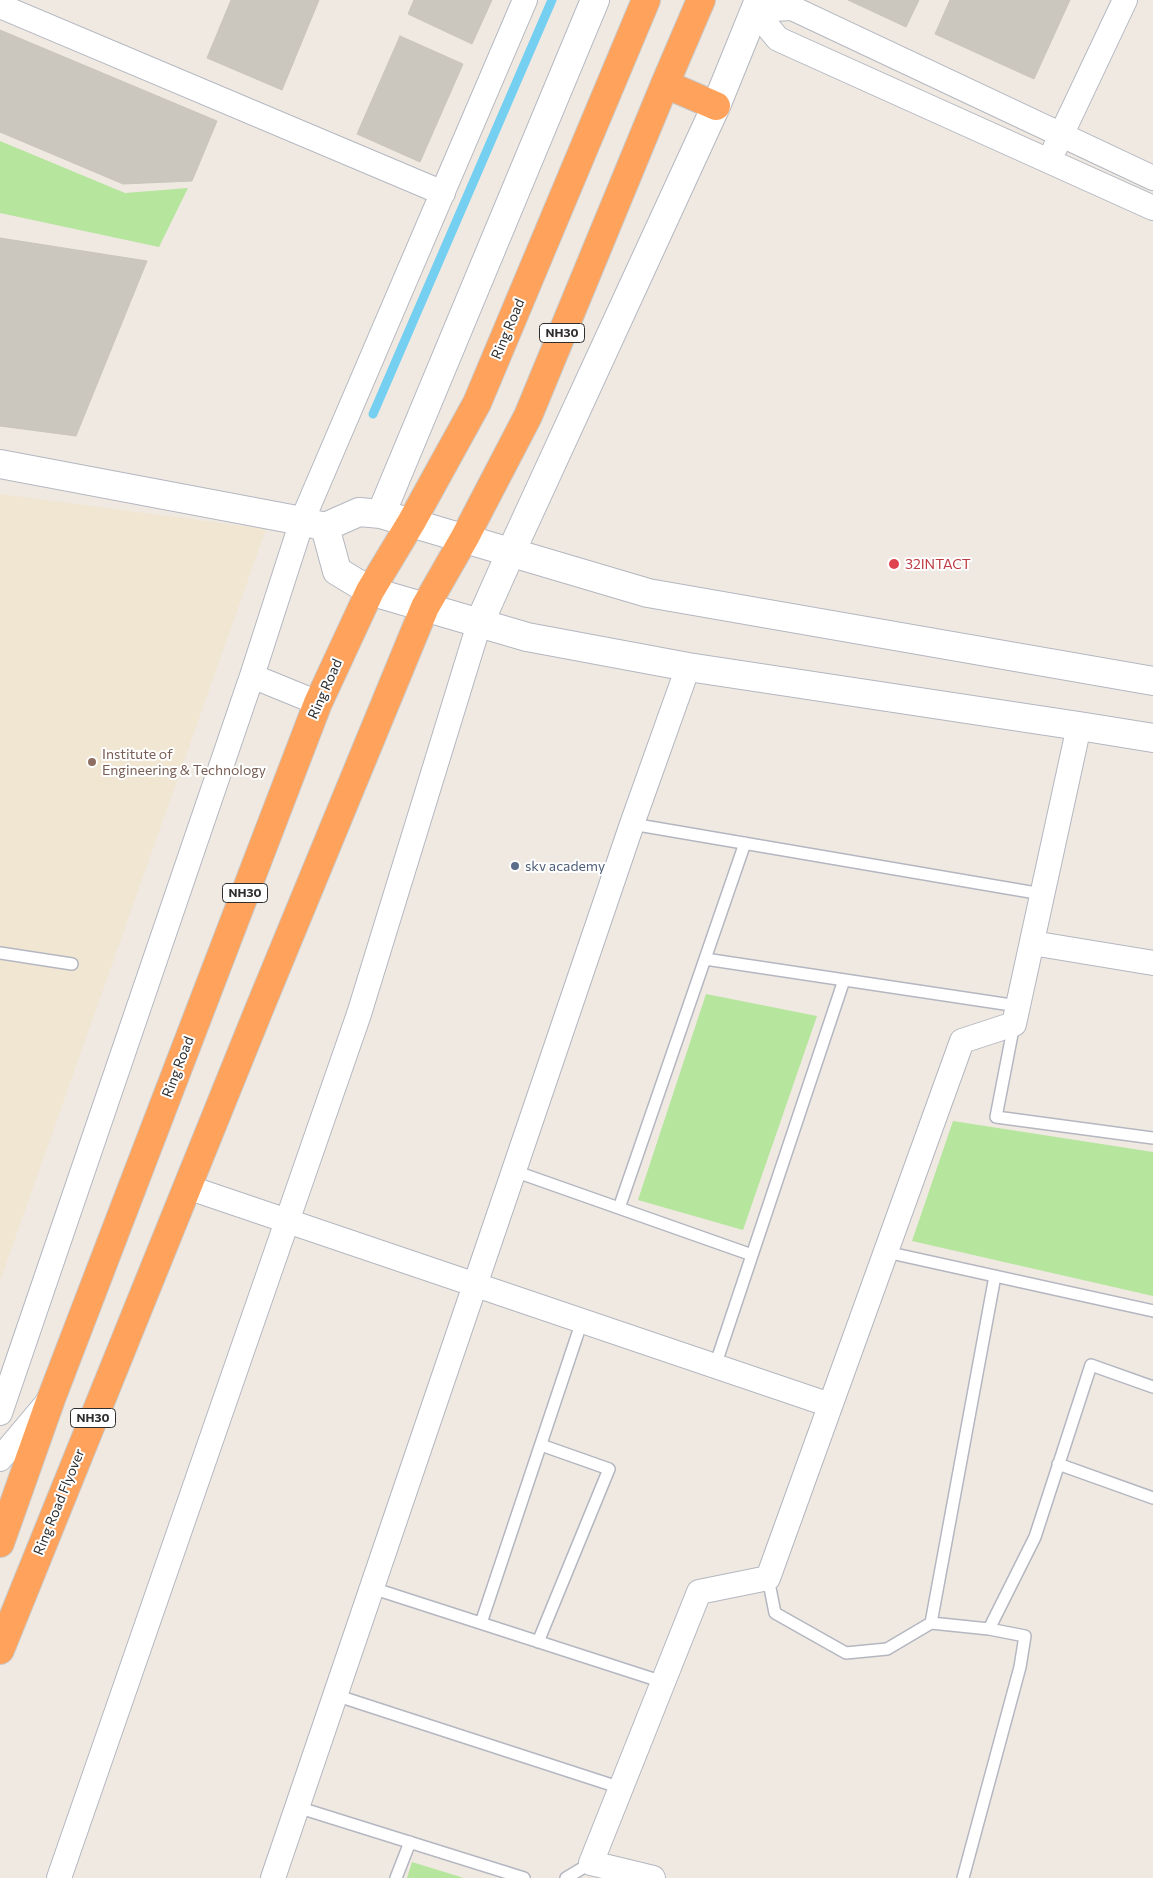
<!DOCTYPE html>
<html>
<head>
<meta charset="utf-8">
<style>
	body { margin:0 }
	canvas { display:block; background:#efe9e1 }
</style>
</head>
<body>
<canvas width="1153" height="1878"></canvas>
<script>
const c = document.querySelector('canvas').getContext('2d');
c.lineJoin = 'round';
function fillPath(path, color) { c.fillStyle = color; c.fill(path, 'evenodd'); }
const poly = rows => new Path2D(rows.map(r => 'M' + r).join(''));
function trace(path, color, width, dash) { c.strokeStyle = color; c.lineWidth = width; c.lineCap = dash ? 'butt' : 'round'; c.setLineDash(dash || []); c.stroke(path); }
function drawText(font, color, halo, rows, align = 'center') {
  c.font = font + ' Commissioner,sans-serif'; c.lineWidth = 4; c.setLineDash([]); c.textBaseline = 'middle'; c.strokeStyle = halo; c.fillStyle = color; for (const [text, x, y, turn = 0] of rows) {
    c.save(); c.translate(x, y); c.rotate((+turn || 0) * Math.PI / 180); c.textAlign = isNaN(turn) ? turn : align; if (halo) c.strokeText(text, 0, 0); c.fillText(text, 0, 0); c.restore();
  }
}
fillPath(poly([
	[0,494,266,529,0,1281]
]), '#f0e6d1');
fillPath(poly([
	[0,141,125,193,188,188,159,247,0,213],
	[706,994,817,1016,743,1230,638,1200],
	[953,1121,1153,1152,1153,1296,912,1241],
	[412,1862,464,1878,407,1878]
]), '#b6e59e');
trace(poly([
	[373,414,552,0]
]), '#75cff0', 9);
const building = poly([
	[231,0,319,0,282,90,207,58,231,0],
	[414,0,492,0,472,44,408,14,414,0],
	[848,0,919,0,906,27,848,0],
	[950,0,1070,0,1034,79,935,34,950,0],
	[0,30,217,121,192,181,123,184,0,132,0,30],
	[400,36,463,64,420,162,357,134,400,36],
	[0,238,147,261,76,436,0,426,0,238]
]);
fillPath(building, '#cbc7bf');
trace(building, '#cbc5ba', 1);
const lane = poly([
	[632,824,1042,894],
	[0,953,72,964],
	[705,959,1018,1006],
	[1014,1024,996,1117,1153,1138],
	[514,1171,752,1255],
	[619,1208,745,843],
	[886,1252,1153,1311],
	[715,1366,844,980],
	[1058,1464,1153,1498],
	[768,1578,775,1613,846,1653,887,1649,931,1623,995,1276],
	[372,1588,663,1682],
	[481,1623,582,1321],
	[931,1623,989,1629,1025,1636,1020,1667,963,1878],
	[989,1629,1035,1537,1091,1365,1153,1387],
	[538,1642,609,1469,541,1445],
	[335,1695,621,1788],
	[297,1807,524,1878],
	[396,1878,410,1842],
	[566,1878,591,1863]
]);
const street = poly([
	[0,6,443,193],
	[754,10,778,39,1153,208],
	[754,10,792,8,1153,178],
	[1055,148,1125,0],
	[252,676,318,703],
	[1032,943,1153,963],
	[187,1187,830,1405],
	[0,1413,252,676,302,521,525,0],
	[0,1459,47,1403],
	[59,1878,359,1014,479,624],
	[273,1878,632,824,688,667],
	[653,1878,591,1863,699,1592,768,1578,962,1041,1014,1024,1079,726]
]);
const secondary = poly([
	[0,464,302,521,325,527,359,512,381,514,648,593,1153,681],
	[381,514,595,0],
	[325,527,337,571,370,591,527,637,688,667,1079,726,1153,738],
	[479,624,511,552,716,106,759,0]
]);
const highway = poly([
	[665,84,716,106],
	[0,1543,51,1399,318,703,370,591,412,521,477,403,646,0],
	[0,1650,258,1012,425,607,465,537,528,416,665,84,701,0]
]);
trace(lane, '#b4b7c1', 14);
trace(street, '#b4b7c1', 26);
trace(secondary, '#b4b7c1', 30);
trace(highway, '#c9c9c9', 30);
trace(lane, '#fff', 11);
trace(street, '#fff', 24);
trace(secondary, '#fff', 28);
trace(highway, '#ffa35c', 28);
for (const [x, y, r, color] of [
	[894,564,6,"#e0444e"],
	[92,762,5,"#8d6e63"],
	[515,866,5,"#5c6f8a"]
]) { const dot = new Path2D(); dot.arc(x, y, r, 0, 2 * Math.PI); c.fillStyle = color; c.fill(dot); trace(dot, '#fff', 2); }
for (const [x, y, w] of [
	[562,333,45],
	[245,893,45],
	[93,1418,45]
]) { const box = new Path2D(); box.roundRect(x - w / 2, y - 9.5, w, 19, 4); c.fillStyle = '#fff'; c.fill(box); trace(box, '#2e2e2e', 1); }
drawText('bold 12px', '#2e2e2e', null, [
	["NH30",562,333],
	["NH30",245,893],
	["NH30",93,1418]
]);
drawText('14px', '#2e2e2e', '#fff', [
	["Ring Road",508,329,-67],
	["Ring Road",325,689,-66],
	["Ring Road",178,1067,-69],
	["Ring Road Flyover",59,1502,-68]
]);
drawText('14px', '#be3a42', '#fff', [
	["32INTACT",905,564]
], 'left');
drawText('14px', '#785e54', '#fff', [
	["Institute of",102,754],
	["Engineering & Technology",102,770]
], 'left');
drawText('14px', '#4e5e75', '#fff', [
	["skv academy",525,866]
], 'left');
</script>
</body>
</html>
